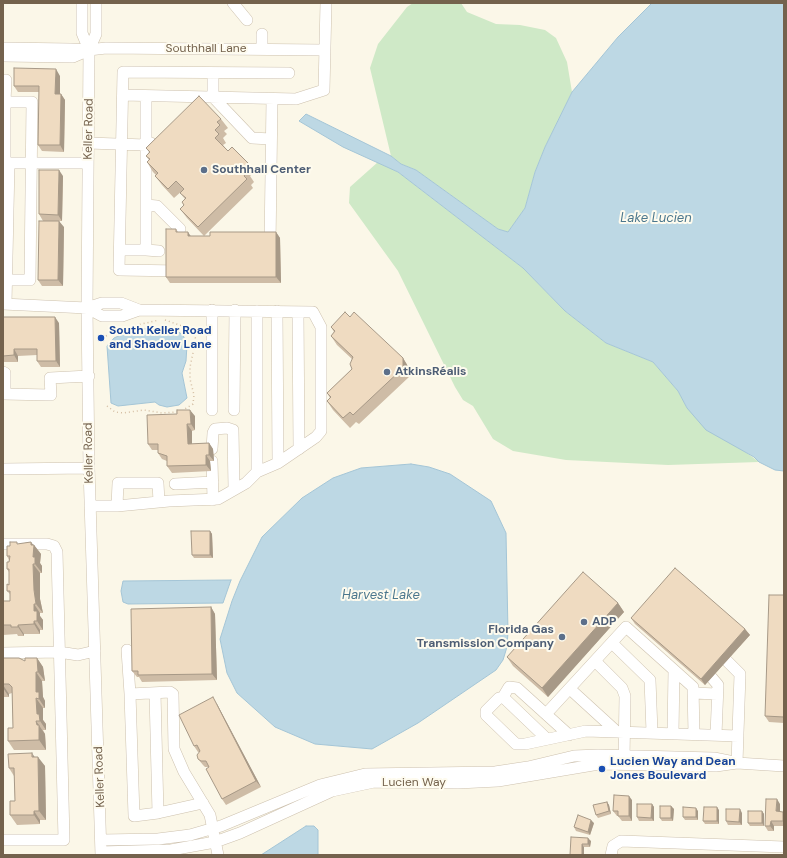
<!DOCTYPE html>
<html>
<head>
<meta charset="utf-8">
<style>
	body { margin:0 }
	#map { position:relative; width:787px; height:858px; overflow:hidden; background:#fbf7e8; font-family:"DM Sans",sans-serif }
	canvas { display:block }
	.frame { position:absolute; inset:0; border:4px solid #74624d; pointer-events:none }
</style>
</head>
<body>
<div id="map">
<canvas width="787" height="858"></canvas>
<div class="frame"></div>
</div>
<script>
const c = document.querySelector('canvas').getContext('2d');
c.lineJoin = 'round';
function fillPath(path, color) { c.fillStyle = color; c.fill(path, 'evenodd'); }
const poly = rows => new Path2D(rows.map(r => 'M' + r).join(''));
function trace(path, color, width, dash) { c.strokeStyle = color; c.lineWidth = width; c.lineCap = dash ? 'butt' : 'round'; c.setLineDash(dash || []); c.stroke(path); }
function drawText(font, color, halo, rows, align = 'center') {
  c.font = font + ' "DM Sans",sans-serif'; c.lineWidth = 4; c.setLineDash([]); c.textBaseline = 'middle'; c.strokeStyle = halo; c.fillStyle = color; for (const [text, x, y, turn = 0] of rows) {
    c.save(); c.translate(x, y); c.rotate((+turn || 0) * Math.PI / 180); c.textAlign = isNaN(turn) ? turn : align; if (halo) c.strokeText(text, 0, 0); c.fillText(text, 0, 0); c.restore();
  }
}
fillPath(poly([
	[413,3,461,3,467,12,496,24,520,25,545,30,556,38,567,62,572,92,545,147,535,172,525,208,508,232,498,229,416,170,401,164,391,156,370,68,378,44,407,7],
	[378,162,398,172,523,268,565,311,606,343,653,362,678,391,687,408,759,462,668,465,566,460,513,451,493,439,473,406,463,400,455,387,398,271,349,203,350,187]
]), '#cfe9c7');
const water = poly([
	[652,3,784,3,784,471,775,470,759,462,754,457,706,430,687,408,678,391,653,362,606,343,565,311,523,268,398,172,343,147,299,121,306,114,391,156,401,164,416,170,498,229,508,232,525,208,535,172,545,147,572,92,618,37,652,3],
	[154,327,168,330,174,329,183,335,187,345,186,361,182,373,187,398,179,405,167,407,159,405,155,402,118,406,111,403,107,346,114,338,125,333,154,327],
	[411,464,429,467,450,474,491,501,506,533,508,632,507,647,503,660,496,670,418,723,372,749,315,744,275,727,237,693,227,673,220,639,232,601,240,581,262,537,302,498,333,478,361,468,411,464],
	[231,580,223,603,128,604,123,602,121,591,123,581,231,580],
	[306,826,314,826,318,830,318,855,261,855,306,826]
]);
fillPath(water, '#bdd8e4');
trace(water, '#a4c5d6', 1);
const minor = poly([
	[82,3,82,33,89,50,87,308,89,468,101,855],
	[233,3,247,20],
	[3,48,71,49,89,50,106,48,324,50],
	[262,49,262,34],
	[89,50,96,34,96,3],
	[3,56,73,57,87,51],
	[213,73,213,97,252,138,271,139],
	[123,95,296,99,324,90,326,3],
	[146,96,146,250,159,251],
	[5,102,6,80],
	[88,143,146,145,151,143],
	[3,163,88,163],
	[5,163,5,102,32,102,30,280,7,280],
	[146,205,157,206,180,229],
	[270,246,272,99],
	[120,250,146,250],
	[181,271,119,270,123,72,289,73],
	[3,304,87,308,102,316,122,316,139,310],
	[6,304,9,163],
	[87,308,102,303,121,303,139,310,313,312,321,327,321,431,316,437,278,463,257,472,246,483,218,499,169,501,117,506,90,506],
	[212,310,212,410],
	[277,311,278,463],
	[298,312,299,449],
	[3,372,5,373,5,394],
	[3,394,51,395,50,378,89,376],
	[234,410,235,310],
	[212,449,213,433,215,429,227,428,233,430,234,489],
	[212,461,213,500],
	[3,469,89,468],
	[257,472,257,311],
	[175,484,213,482],
	[117,506,118,483,158,483,159,502],
	[3,544,47,544,54,546,57,552,64,840,3,840],
	[612,643,650,680,652,732],
	[127,650,130,694,170,692,173,694,174,749,184,772,210,815,218,855],
	[3,653,59,652,78,655,95,651],
	[595,661,622,688,625,696,624,760],
	[727,661,740,674,737,763],
	[712,678,718,685,716,735],
	[570,689,616,731],
	[693,693,717,694],
	[130,694,134,816,158,813,155,693],
	[503,697,547,739],
	[546,714,626,627,693,687,694,734],
	[673,733,674,670],
	[569,735,517,688,509,687,503,697,499,698,486,711,486,715,516,744,525,744,586,731,738,736],
	[158,813,203,803],
	[102,840,158,839,190,835,221,826,320,785,365,774,495,772,528,767,574,756,598,755,714,758,729,761],
	[101,852,171,850,215,842,240,833,332,791,374,782,458,783,498,781,599,764,716,766,737,763,784,766],
	[611,855,613,846,621,841,784,847]
]);
trace(minor, '#cdc1ae', 12);
trace(poly([
	[165,320,185,327,191,331,196,339,190,367,190,379,194,395,193,404,183,410],
	[106,336,116,330,159,320],
	[107,406,115,412,123,413,144,410,162,413,177,412]
]), '#d5bfa4', 1.5, [1, 3]);
trace(minor, '#fff', 11);
fillPath(poly([
	[60,76,60,94,61,94,65,100,64,152,42,151,38,145,39,92,18,92,14,86],
	[221,119,228,128,224,131,227,134,223,138,226,143,223,145,228,151,248,163,254,172,250,176,254,182,251,185,253,188,204,236,187,218,180,209,184,206,182,202,185,199,180,193,183,190,174,198,162,185,155,176,156,175,153,172,147,162,149,160,146,156,149,152,146,148],
	[63,176,62,221,43,221,39,214],
	[64,227,63,286,42,286,38,280],
	[176,229,178,232,191,236,210,236,276,232,280,238,281,283,170,283,166,277],
	[3,317,59,323,60,367,41,367,37,361,37,355,18,356,18,362,3,362],
	[350,317,403,358,409,368,409,377,359,424,356,422,350,428,333,410,327,401,330,398,327,393,352,369,352,359,337,345,331,336,334,332,331,327],
	[195,416,195,430,192,431,192,444,209,443,213,449,214,461,210,461,211,471,172,473,167,466,167,461,162,459,158,453,158,450,152,450,148,444],
	[210,531,212,534,213,558,194,558,192,555],
	[31,542,33,545,34,545,41,554,40,563,42,566,42,573,40,573,40,599,43,613,40,613,40,616,43,620,43,630,40,630,40,634,24,634,24,636,18,636,17,634,3,635,3,601,10,601,10,594,7,591,9,585,9,572,7,569,9,560,7,556,10,546,18,544],
	[784,595,784,723,769,722,765,716],
	[618,603,624,612,548,697,513,666,507,657],
	[211,607,215,614,217,680,142,682,139,677,137,677,132,671],
	[631,618,745,629,750,635,705,685,635,624],
	[3,658,25,661,37,658,43,667,45,681,42,681,43,697,45,701,45,708,43,708,43,720,46,724,46,730,43,730,45,734,46,750,14,750,8,741,13,728,12,693,9,694,9,697,3,697],
	[217,704,261,787,226,805,222,799,209,767,205,767,203,765,198,759,200,752,198,752,194,746],
	[34,757,45,766,46,820,40,820,40,824,17,825,10,815,15,801,14,776,9,768],
	[632,800,632,821,622,821,618,816,617,816,613,811],
	[607,802,609,805,611,814,598,818,596,815],
	[652,804,654,807,654,821,639,821,637,817],
	[780,804,780,811,784,813,784,826,774,826,774,831,768,831,765,826],
	[671,806,674,809,673,821,662,821,660,818],
	[719,810,719,824,705,824,703,821],
	[698,811,698,820,685,820,683,817],
	[762,811,764,814,764,826,750,826,748,823],
	[742,813,742,825,728,825,726,821],
	[594,823,590,835,576,831,574,827],
	[571,837,591,841,590,847,584,847]
]), '#cebca6');
fillPath(poly([
	[56,69,60,76,60,100,55,94],
	[61,94,65,100,64,152,60,145],
	[59,170,63,176,62,221,58,215],
	[59,221,64,227,63,286,58,280],
	[188,232,192,238,188,236],
	[276,232,280,238,281,283,276,277],
	[55,317,59,323,60,367,56,361],
	[14,349,18,356,18,362,14,355],
	[403,358,409,368,409,377,403,368],
	[190,410,195,416,195,430,191,424],
	[187,424,192,431,192,450,188,444],
	[209,443,213,449,214,461,209,455],
	[206,455,210,461,211,471,206,465],
	[210,531,212,534,213,558,210,555],
	[31,542,34,546,34,545,41,554,40,563,42,566,42,573,35,564,33,557],
	[33,564,40,573,40,599,43,613,36,604,34,590],
	[618,603,624,612,548,697,542,688],
	[34,604,40,613,40,616,43,620,43,630,37,621,34,611],
	[211,607,215,614,217,680,212,674],
	[34,621,40,630,40,634,34,624],
	[18,625,24,634,24,636,18,627],
	[745,629,750,635,705,685,701,679],
	[37,658,43,667,45,681,38,672],
	[36,672,42,681,43,697,45,701,45,708,39,699,36,692],
	[3,685,9,694,9,697,3,688],
	[213,697,217,704,261,787,256,781],
	[36,698,43,708,43,720,46,724,46,730,40,721,37,714],
	[36,721,45,734,46,750,39,740],
	[32,753,38,762,38,757,45,766,46,820,39,811],
	[629,796,632,800,632,821,629,816],
	[777,799,780,804,780,816,776,811],
	[607,802,609,805,611,814,609,811],
	[652,804,654,807,654,821,651,818],
	[671,806,674,809,673,821,671,818],
	[717,807,719,810,719,824,717,821],
	[696,808,698,811,698,820,696,817],
	[740,809,742,813,742,825,739,822],
	[34,811,40,820,40,824,34,815],
	[762,811,764,814,764,826,762,823],
	[783,812,784,813,784,823,783,821],
	[591,820,594,823,590,835,588,832],
	[771,821,774,826,774,831,770,826],
	[588,838,591,841,590,847,588,844],
	[582,844,584,847,584,855,582,855]
]), '#a79987');
const building = poly([
	[14,68,56,69,55,94,61,94,60,145,38,145,39,86,14,86,14,68],
	[199,96,221,119,217,122,220,125,215,130,219,134,215,138,228,151,232,147,248,163,243,168,247,172,244,176,247,179,198,227,180,209,184,205,182,202,186,198,180,193,184,189,176,181,168,189,155,176,158,173,147,162,150,159,146,156,150,152,146,148,199,96],
	[39,170,59,170,58,215,39,214,39,170],
	[39,221,59,221,58,280,38,280,39,221],
	[166,229,176,229,176,232,188,232,188,236,210,236,210,232,276,232,276,277,166,277,166,229],
	[345,312,350,317,354,312,403,358,403,368,353,415,350,412,343,418,327,401,331,397,327,393,352,369,350,364,353,357,331,336,335,331,331,327,345,312],
	[3,317,55,317,56,361,37,361,37,349,14,349,14,355,3,356,3,317],
	[177,410,190,410,191,424,187,424,188,444,209,443,209,455,206,455,206,465,167,466,167,456,158,453,158,444,148,444,147,415,177,414,177,410],
	[191,531,210,531,210,555,192,555,191,531],
	[10,542,17,542,17,544,31,542,31,545,34,545,33,557,35,557,35,564,33,564,34,590,36,604,34,604,34,611,37,611,37,621,34,621,34,624,18,625,18,627,11,627,11,625,3,625,3,601,10,601,10,591,7,591,7,584,9,585,9,569,7,569,7,562,9,562,10,556,7,556,7,546,10,546,10,542],
	[675,568,745,629,701,679,631,618,675,568],
	[583,572,618,603,542,688,507,657,583,572],
	[769,595,784,595,784,717,765,716,769,595],
	[211,607,212,674,138,675,138,671,132,671,131,609,211,607],
	[3,658,19,658,25,661,25,658,37,658,38,672,36,672,36,692,39,692,39,699,36,698,37,714,39,714,40,721,36,721,37,725,39,725,39,740,8,741,8,728,13,728,12,687,9,684,3,684,3,658],
	[213,697,256,781,222,799,206,769,209,767,206,761,201,761,198,759,197,755,200,751,197,745,194,746,179,715,213,697],
	[32,753,32,757,38,757,39,811,34,811,34,815,10,815,10,801,15,801,14,768,9,768,8,754,32,753],
	[614,795,629,796,629,816,618,816,618,811,613,811,614,795],
	[766,799,777,799,776,811,783,812,783,821,771,821,770,826,765,826,766,799],
	[607,802,609,811,596,815,593,805,607,802],
	[637,804,652,804,651,818,637,817,637,804],
	[660,806,671,806,671,818,660,818,660,806],
	[683,807,696,808,696,817,683,817,683,807],
	[704,807,717,807,717,821,703,821,704,807],
	[726,809,740,809,739,822,726,821,726,809],
	[748,811,762,811,762,823,748,823,748,811],
	[578,815,591,820,588,832,574,827,578,815],
	[571,837,588,838,588,844,582,844,582,855,570,855,571,837]
]);
fillPath(building, '#efdbc1');
trace(building, '#a79987', 1);
for (const [x, y, r, color] of [
	[204,170,4,"#5c6f8a"],
	[101,338,4,"#1a4fb4"],
	[387,372,4,"#5c6f8a"],
	[584,622,4,"#5c6f8a"],
	[562,637,4,"#5c6f8a"],
	[602,769,4,"#1a4fb4"]
]) { const dot = new Path2D(); dot.arc(x, y, r, 0, 2 * Math.PI); c.fillStyle = color; c.fill(dot); trace(dot, '#fefbee', 1.5); }
drawText('12px', '#74624d', '#fefbee', [
	["Southhall Lane",206,49],
	["Keller Road",89,129,-89],
	["Keller Road",89,453,-91],
	["Keller Road",100,777,-92],
	["Lucien Way",414,783]
]);
drawText('bold 12px', '#4e5e75', '#fefbee', [
	["Southhall Center",212,170],
	["AtkinsRéalis",395,372],
	["ADP",592,622],
	["Florida Gas",554,630,"right"],
	["Transmission Company",554,644,"right"]
], 'left');
drawText('bold 12px', '#164399', '#fefbee', [
	["South Keller Road",109,331],
	["and Shadow Lane",109,345],
	["Lucien Way and Dean",610,762],
	["Jones Boulevard",610,776]
], 'left');
drawText('italic 13px', '#4b778d', '#fefbee', [
	["Lake Lucien",656,219],
	["Harvest Lake",381,596]
]);
</script>
</body>
</html>
